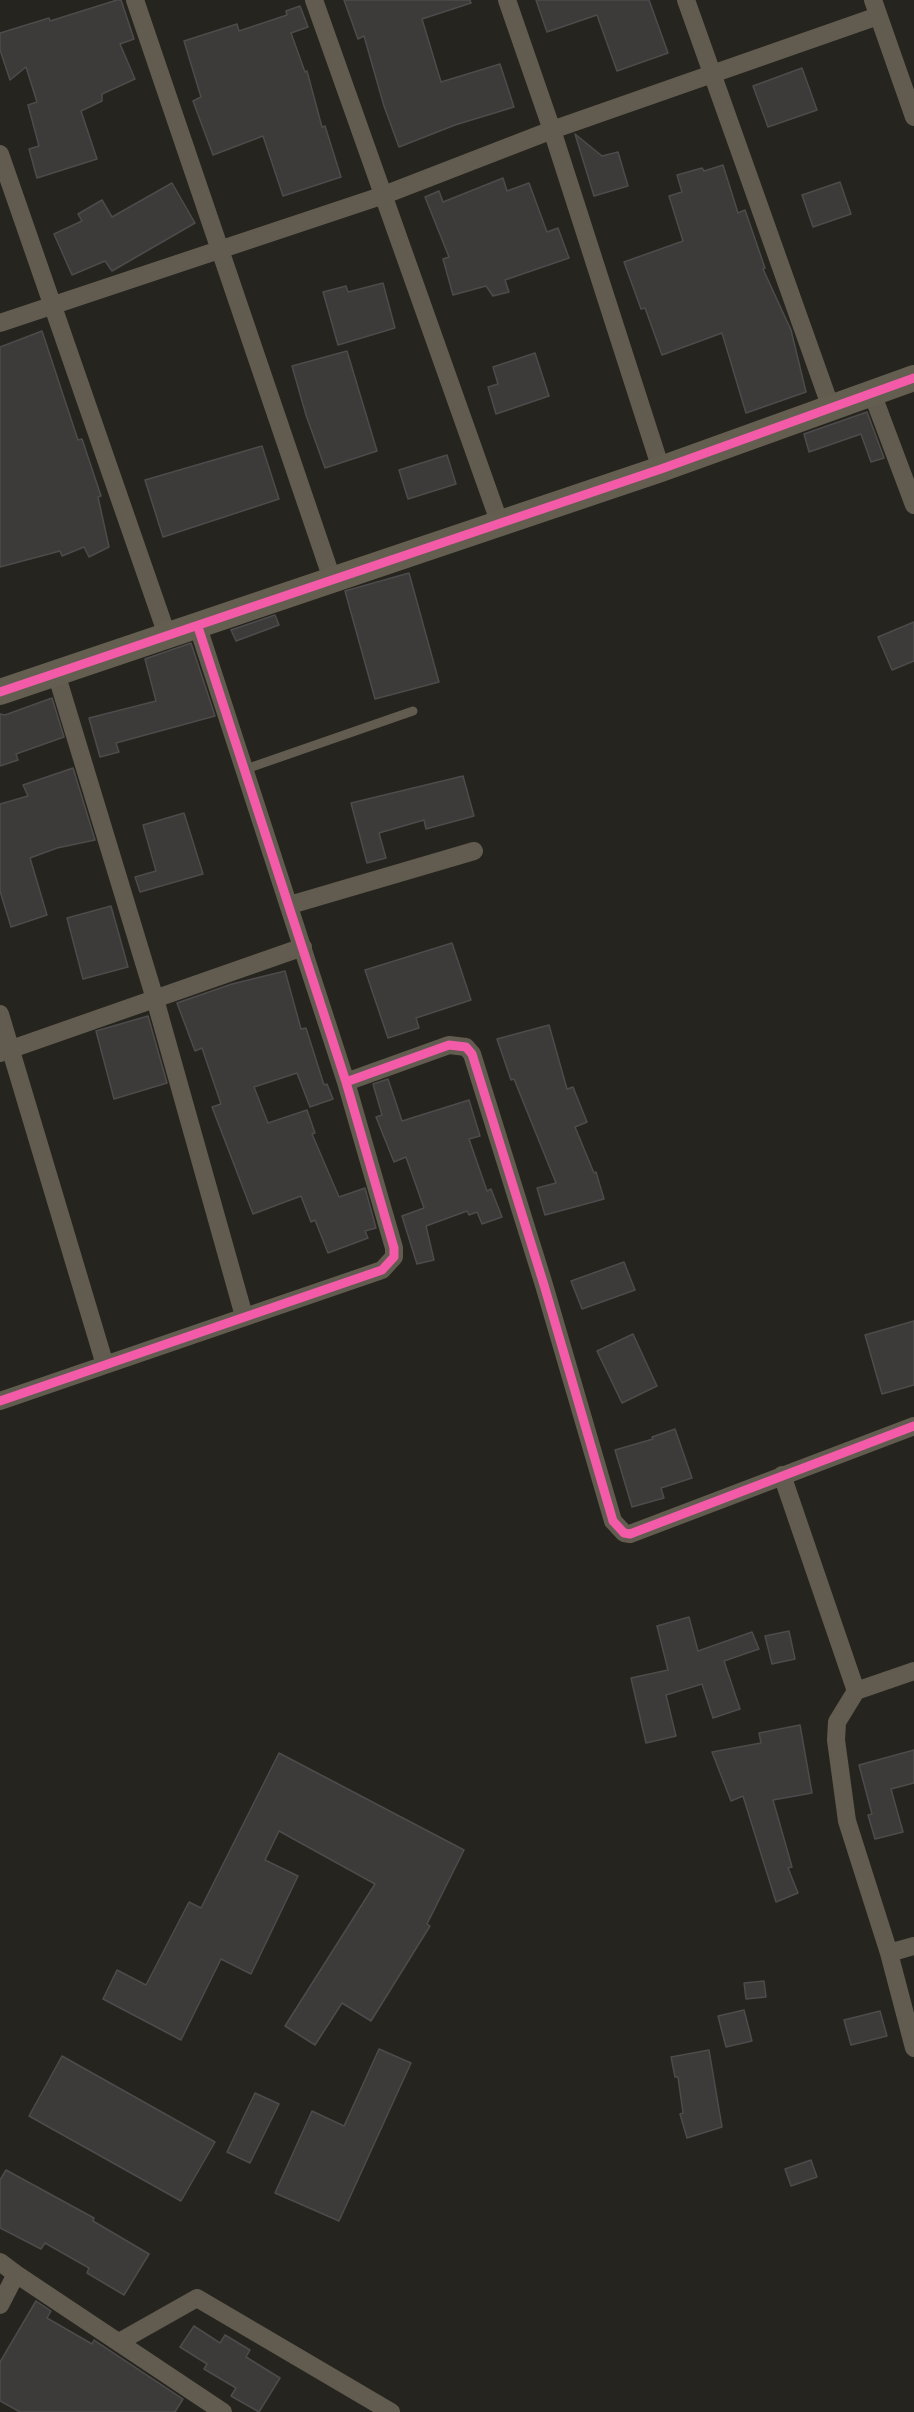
<!DOCTYPE html>
<html>
<head>
<meta charset="utf-8">
<style>
	body { margin:0 }
	canvas { display:block; background:#26241e }
</style>
</head>
<body>
<canvas width="914" height="2412"></canvas>
<script>
const c = document.querySelector('canvas').getContext('2d');
c.lineJoin = 'round';
function fillPath(path, color) { c.fillStyle = color; c.fill(path, 'evenodd'); }
const poly = rows => new Path2D(rows.map(r => 'M' + r).join(''));
function trace(path, color, width, dash) { c.strokeStyle = color; c.lineWidth = width; c.lineCap = dash ? 'butt' : 'round'; c.setLineDash(dash || []); c.stroke(path); }
const building = poly([
	[117,0,121,0,134,39,120,44,135,79,102,94,102,101,81,111,97,159,37,178,29,149,39,146,28,105,37,102,26,67,10,80,0,50,0,33,49,18,50,21,117,0],
	[344,0,470,0,471,3,422,19,441,82,500,64,514,107,455,125,399,147,384,106,364,36,358,39,344,0],
	[536,0,649,0,668,53,617,71,597,15,547,32,536,0],
	[300,6,308,27,291,33,305,72,307,71,322,127,325,126,341,177,283,196,263,136,213,155,193,101,201,97,184,41,237,24,239,31,287,15,286,11,300,6],
	[802,68,817,110,768,127,753,86,802,68],
	[575,134,602,156,618,152,628,186,594,196,575,134],
	[723,165,738,213,745,210,765,268,763,269,791,330,806,392,746,413,722,333,662,355,645,308,641,309,624,262,683,241,669,196,682,192,677,175,702,168,704,171,723,165],
	[503,178,507,191,529,183,547,232,558,228,569,258,505,280,509,292,493,296,486,286,453,295,443,259,449,257,425,197,439,191,443,202,503,178],
	[840,182,851,214,813,227,802,195,840,182],
	[172,183,195,223,112,271,105,261,72,275,54,234,82,221,78,214,102,200,112,217,172,183],
	[383,283,395,328,338,345,323,292,346,286,348,292,383,283],
	[42,331,78,440,82,439,101,496,98,497,109,547,89,557,84,547,62,556,60,551,0,567,0,347,42,331],
	[347,351,377,451,325,468,306,415,292,366,347,351],
	[535,353,549,396,496,414,488,387,498,384,493,367,535,353],
	[867,412,884,458,871,462,861,434,809,452,804,434,867,412],
	[262,446,279,499,163,537,145,480,262,446],
	[447,455,456,484,408,499,399,470,447,455],
	[409,573,439,682,375,699,345,591,409,573],
	[275,615,279,625,236,641,231,630,275,615],
	[914,622,914,661,892,670,878,637,914,622],
	[191,643,215,716,116,743,119,752,100,757,89,718,156,701,145,659,191,643],
	[52,698,64,737,16,754,18,760,0,766,0,714,5,715,52,698],
	[73,768,95,840,57,848,30,858,47,915,11,927,0,891,0,804,28,796,23,785,73,768],
	[463,776,474,816,426,829,424,820,379,833,386,858,367,863,351,803,463,776],
	[184,813,203,874,140,892,135,877,156,871,143,825,184,813],
	[111,906,128,967,83,979,67,918,111,906],
	[452,943,471,1000,416,1018,419,1028,388,1038,365,970,452,943],
	[285,971,301,1029,306,1028,324,1085,327,1084,333,1099,310,1107,297,1073,254,1087,268,1123,307,1110,315,1133,312,1134,339,1197,365,1188,376,1228,365,1231,368,1238,328,1253,315,1220,311,1222,301,1196,253,1214,212,1107,221,1104,202,1048,195,1051,177,1003,232,984,285,971],
	[148,1016,167,1083,114,1099,96,1031,148,1016],
	[549,1025,567,1089,573,1087,587,1122,575,1127,594,1173,596,1172,604,1199,545,1215,537,1188,556,1183,514,1079,511,1080,497,1039,549,1025],
	[388,1079,402,1121,469,1100,480,1136,469,1139,487,1191,491,1189,502,1217,482,1224,477,1212,469,1215,467,1211,426,1226,434,1260,417,1264,402,1216,424,1208,406,1157,394,1162,376,1117,382,1115,373,1084,388,1079],
	[624,1262,635,1290,582,1309,571,1281,624,1262],
	[914,1321,914,1385,882,1394,865,1335,914,1321],
	[633,1334,657,1386,622,1403,597,1351,633,1334],
	[675,1429,692,1478,661,1488,664,1498,632,1507,615,1450,653,1439,652,1437,675,1429],
	[689,1617,698,1651,752,1632,759,1649,724,1661,740,1709,713,1718,702,1684,666,1695,676,1736,646,1743,631,1678,668,1670,657,1626,689,1617],
	[789,1631,795,1659,772,1664,765,1636,789,1631],
	[800,1725,812,1793,773,1800,792,1867,788,1868,798,1893,776,1902,743,1796,731,1801,712,1752,761,1743,759,1733,800,1725],
	[914,1750,914,1783,891,1789,903,1832,875,1839,868,1815,872,1814,859,1765,914,1750],
	[279,1753,464,1850,427,1924,430,1926,371,2021,342,2003,315,2045,285,2026,375,1884,279,1831,265,1860,298,1876,251,1974,221,1959,181,2040,103,1999,117,1970,146,1985,189,1902,201,1908,279,1753],
	[764,1981,766,1997,746,1999,744,1983,764,1981],
	[744,2010,752,2041,726,2047,718,2016,744,2010],
	[880,2011,887,2036,851,2045,844,2020,880,2011],
	[379,2049,411,2063,339,2221,275,2193,312,2111,344,2126,379,2049],
	[709,2050,722,2127,687,2138,680,2114,683,2113,678,2077,675,2077,671,2057,709,2050],
	[62,2056,215,2142,181,2201,29,2116,62,2056],
	[255,2093,279,2104,250,2163,227,2152,255,2093],
	[811,2160,817,2177,791,2186,785,2169,811,2160],
	[6,2170,94,2218,93,2221,149,2254,124,2295,87,2273,89,2268,45,2243,41,2249,0,2228,0,2180,6,2170],
	[36,2301,51,2311,47,2318,92,2344,94,2340,183,2399,175,2412,20,2412,0,2401,0,2362,36,2301],
	[194,2326,220,2343,225,2335,250,2350,246,2357,280,2378,259,2412,231,2396,236,2388,204,2369,207,2364,180,2347,194,2326]
]);
fillPath(building, '#3d3b3a');
trace(building, '#4d4b4b', 1.5);
trace(poly([
	[246,769,413,711]
]), '#625c50', 9);
trace(poly([
	[135,0,332,579],
	[314,0,500,524],
	[507,0,552,130,661,469],
	[686,0,831,408],
	[873,0,914,117],
	[0,154,167,635],
	[0,323,384,195,552,130,878,16],
	[872,393,914,505],
	[56,673,155,999,244,1316],
	[290,905,474,851],
	[0,1014,105,1365],
	[0,1053,303,947],
	[346,1082,449,1045,466,1047,472,1054,544,1285,613,1521,624,1533,630,1534,914,1426],
	[0,1401,382,1270,394,1257,394,1248,346,1082,198,627],
	[782,1475,856,1691,837,1722,836,1740,847,1821,889,1953,914,2048],
	[856,1691,914,1671],
	[889,1953,914,1946],
	[0,2262,16,2274,0,2305],
	[16,2274,223,2412],
	[119,2342,197,2298,391,2412]
]), '#625c50', 18);
trace(poly([
	[0,692,661,469,914,378]
]), '#645e50', 26);
trace(poly([
	[0,692,661,469,914,378],
	[346,1082,449,1045,466,1047,472,1054,544,1285,613,1521,624,1533,630,1534,914,1426],
	[0,1401,382,1270,394,1257,394,1248,346,1082,198,627]
]), '#f35aa7', 9);
</script>
</body>
</html>
